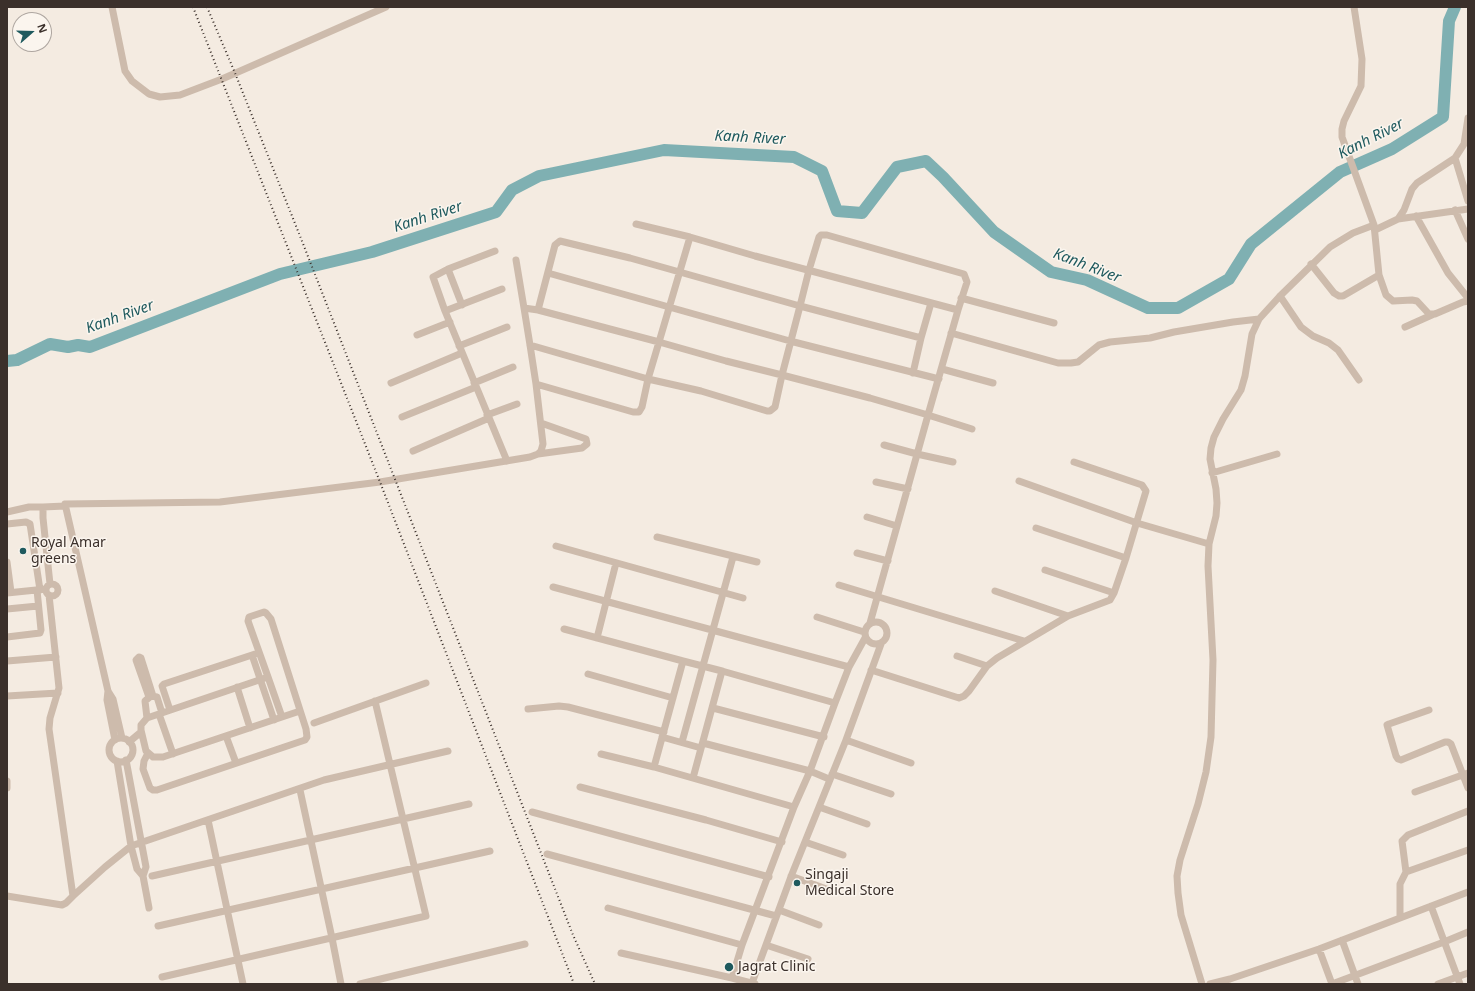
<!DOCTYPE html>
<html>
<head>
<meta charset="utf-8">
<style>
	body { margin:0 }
	#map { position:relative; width:1475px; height:991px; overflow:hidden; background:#f4ebe1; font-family:"Noto Sans",sans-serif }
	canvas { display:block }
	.frame { position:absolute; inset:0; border:8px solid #3b302b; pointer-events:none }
	.north { position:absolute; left:12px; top:12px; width:40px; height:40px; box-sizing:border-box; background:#fbf5ee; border:1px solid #aea6a0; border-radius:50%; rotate:70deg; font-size:11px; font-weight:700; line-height:16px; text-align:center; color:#3b302b }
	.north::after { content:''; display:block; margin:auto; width:14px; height:18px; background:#1f5a5e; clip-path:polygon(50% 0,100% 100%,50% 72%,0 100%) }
</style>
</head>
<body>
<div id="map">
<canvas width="1475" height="991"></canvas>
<div class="frame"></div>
<div class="north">N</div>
</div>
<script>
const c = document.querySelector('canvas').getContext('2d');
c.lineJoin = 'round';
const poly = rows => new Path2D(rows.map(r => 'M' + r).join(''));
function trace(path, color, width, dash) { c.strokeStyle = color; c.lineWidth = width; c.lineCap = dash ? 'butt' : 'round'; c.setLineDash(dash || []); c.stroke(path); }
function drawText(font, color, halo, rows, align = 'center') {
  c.font = font + ' "Noto Sans",sans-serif'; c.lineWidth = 3; c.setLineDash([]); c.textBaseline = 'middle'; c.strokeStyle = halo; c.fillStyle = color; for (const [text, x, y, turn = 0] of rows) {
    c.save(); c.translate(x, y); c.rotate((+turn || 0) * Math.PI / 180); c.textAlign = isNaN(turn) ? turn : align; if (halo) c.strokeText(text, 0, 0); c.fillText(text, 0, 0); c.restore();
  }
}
trace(poly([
	[7,361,17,360,50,344,68,347,78,345,90,347,280,274,372,252,496,212,512,190,539,176,664,150,794,157,822,171,837,211,862,213,897,167,926,161,943,177,994,232,1051,272,1087,280,1148,308,1178,308,1229,279,1251,244,1340,172,1392,149,1443,117,1449,21,1455,7]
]), '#7fb0b2', 12);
trace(poly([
	[112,7,125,71,132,81,149,94,160,97,180,95,222,79,386,7],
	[1354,7,1362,59,1361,86,1344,121,1342,129,1342,137,1374,225,1379,275,1386,295,1393,301,1412,300,1417,301,1429,314,1435,314,1463,302,1468,301],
	[1455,158,1468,201],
	[1455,210,1468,239],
	[1416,216,1448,273,1468,298],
	[1398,219,1468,209],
	[636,224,690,237,755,256,958,310],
	[1375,230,1398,219,1404,210,1412,189,1417,183,1455,158,1464,144,1468,118],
	[495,251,448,269,433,277,445,311,507,461],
	[516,260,524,308],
	[1311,264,1334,293,1339,296,1343,296,1379,275],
	[448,269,462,305],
	[548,273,790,341,939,379],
	[1280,296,1301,327,1313,336,1329,343,1338,350,1359,380],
	[961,298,1054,323],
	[538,310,659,342,690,237],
	[445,311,502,289],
	[1405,327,1434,314],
	[951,333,1058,363,1071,363,1078,362,1099,345,1110,342,1150,338,1174,332,1233,322,1259,319],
	[417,335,450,322],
	[921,338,800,306,809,270,819,237,821,235,827,235,964,274,967,282,958,310,928,415,972,429],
	[530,345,648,379,701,391,767,411,770,411,775,407,782,375,800,306,630,258,560,241,555,245,538,310,524,308,530,345,536,384,633,412,639,412,642,407,648,379,659,342,726,361,782,375,870,398,928,415,870,623],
	[459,346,507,327],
	[942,369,993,383],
	[913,373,921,338,931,303],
	[391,383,462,353],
	[474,383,513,367],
	[487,415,517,404],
	[402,417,476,387],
	[884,445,917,454,953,462],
	[413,451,489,418],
	[538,454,582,448,587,444,586,439,541,423],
	[1212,473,1277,454],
	[1019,481,1137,523,1209,544],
	[876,482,908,489],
	[7,512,29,507,43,507],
	[867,517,897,526],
	[7,524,26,522,30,524,40,590],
	[1036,528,1126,558],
	[657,537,757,562],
	[556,546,743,598],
	[857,553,888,561],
	[7,562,11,592],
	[1045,570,1114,593],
	[50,584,43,518,43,507,65,506],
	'46 590a6 6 0 1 1 12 0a6 6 0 1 1-12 0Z',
	[839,585,1024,641],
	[553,587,849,667],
	[995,591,1068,616],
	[7,593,46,589],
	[49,595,59,688,50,718,49,729,73,896,105,867,131,846,324,780,448,751],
	[7,609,38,606],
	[817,617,864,632],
	'865 633a11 11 0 1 1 22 0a11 11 0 1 1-22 0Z',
	[564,629,683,661,722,671,835,703],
	[7,637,40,633,41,630,37,590],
	[597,638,616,563],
	[255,654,252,655,274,720],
	[957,656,987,666],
	[7,661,56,657],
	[871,670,959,698,964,696,969,691,987,666,997,658,1068,616,1110,600,1114,593,1126,558,1146,491,1142,485,1074,462],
	[588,674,673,698],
	[237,687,250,728],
	[108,691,107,700,115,740],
	[7,696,58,693],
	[149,697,136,660,139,657,141,658,153,696],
	[713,708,824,737],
	[528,709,559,706,568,707,664,732],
	[170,710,162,686,164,684,252,655],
	[1429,710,1389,724,1387,725,1396,756,1398,759,1401,760,1445,742,1448,742,1451,744,1468,788],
	[159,714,173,754],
	[282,717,300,711],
	[147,718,145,701,151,696,157,697,162,713],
	[314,723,426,683],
	[226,736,236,763],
	[662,737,701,748],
	[122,738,113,699,108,691,65,504,220,502,380,482,530,457,538,454,541,451,543,444,536,384],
	'109 750a12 12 0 1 1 24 0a12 12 0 1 1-24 0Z',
	[846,740,911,763],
	[129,742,141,732],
	[682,742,733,557],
	[703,743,810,771,829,779],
	[148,753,144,761,143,769,150,788,153,790,157,790,305,740,307,737,306,729,271,619,266,613,264,612,249,617,248,621,268,677,282,717,163,757,153,757,146,751,141,730,141,725,147,718,268,677],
	[601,754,654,767,794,807],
	[126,760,146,867,143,876],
	[117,761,131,846,137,869,143,876,149,908],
	[654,767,683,661],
	[832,774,891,794],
	[693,778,722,671],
	[7,781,7,788],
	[580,787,706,820,782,842],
	[300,790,332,938,341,984],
	[1415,792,1468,773],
	[819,807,867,824],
	[532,812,769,877],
	[208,820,243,984],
	[805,842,843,855],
	[547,854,776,916],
	[1406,872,1402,841,1408,835,1468,811],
	[152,876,469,804],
	[791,876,829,890],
	[7,896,62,905,66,903,73,896],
	[1431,906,1460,984],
	[608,908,742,945],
	[779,910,819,925],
	[1400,917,1400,884,1406,872,1468,850],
	[158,926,490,851],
	[1342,940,1358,984],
	[766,945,808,959],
	[1319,949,1332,984],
	[621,953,732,978],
	[162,977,426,916,375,701],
	[752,983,792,874,846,740,881,644],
	[360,984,525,944],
	[755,984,732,978,742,945,794,807,810,771,835,703,849,667,865,638],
	[1202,984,1181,915,1178,893,1177,876,1180,860,1198,804,1206,772,1211,737,1213,660,1208,566,1209,544,1216,516,1217,503,1216,489,1210,459,1211,448,1214,437,1223,419,1241,390,1245,376,1252,334,1259,319,1280,296,1330,247,1353,233,1374,225],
	[1210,984,1230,979,1319,949,1468,892],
	[1332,984,1444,942,1468,932],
	[1438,984,1468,973]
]), '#cdbbac', 7);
trace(poly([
	[193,7,380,482,574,984],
	[207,7,235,73,300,236,573,935,595,984]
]), '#3b302b', 2, [1, 3]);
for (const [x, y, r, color] of [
	[23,551,4,"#1f5a5e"],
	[797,883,4,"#1f5a5e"],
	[729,967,5,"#1f5a5e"]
]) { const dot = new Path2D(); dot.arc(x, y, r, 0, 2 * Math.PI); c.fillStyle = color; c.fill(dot); trace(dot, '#fbf5ee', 1.5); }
drawText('14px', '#3b302b', '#fbf5ee', [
	["Royal Amar",31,543],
	["greens",31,559],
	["Singaji",805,875],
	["Medical Store",805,891],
	["Jagrat Clinic",738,967]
], 'left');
drawText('italic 15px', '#1f5a5e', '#fbf5ee', [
	["Kanh River",750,138,3],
	["Kanh River",1371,139,-27],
	["Kanh River",428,217,-18],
	["Kanh River",1087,266,21],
	["Kanh River",120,317,-20]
]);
</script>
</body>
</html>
